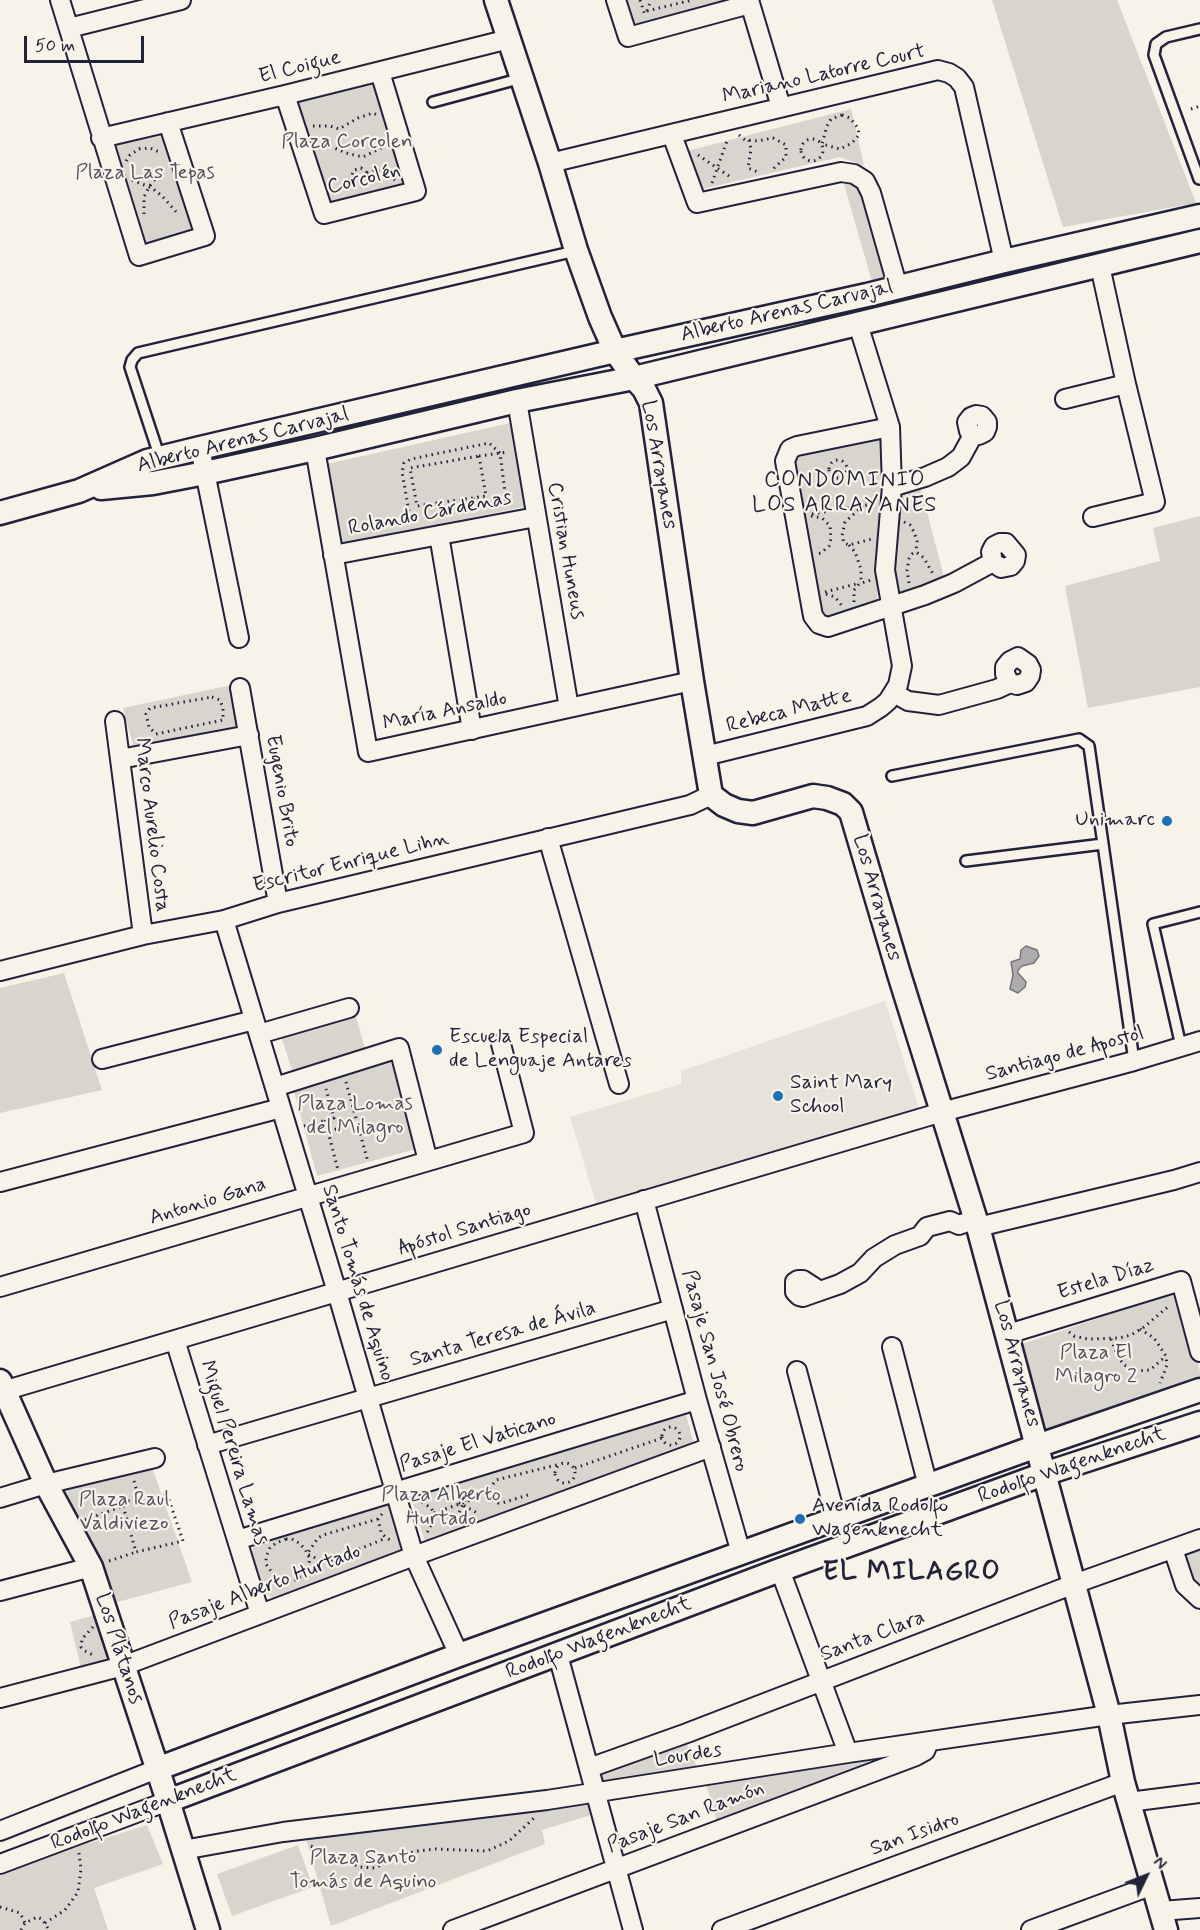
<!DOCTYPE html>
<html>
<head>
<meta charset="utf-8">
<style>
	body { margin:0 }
	#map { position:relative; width:1200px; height:1930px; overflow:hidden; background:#f7f3e8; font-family:Mynerve,sans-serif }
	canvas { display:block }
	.north { position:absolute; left:1116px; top:1846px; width:60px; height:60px; -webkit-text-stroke:4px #f7f3e8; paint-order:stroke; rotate:47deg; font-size:16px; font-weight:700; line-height:24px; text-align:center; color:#22223b }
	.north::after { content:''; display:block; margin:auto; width:21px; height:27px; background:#22223b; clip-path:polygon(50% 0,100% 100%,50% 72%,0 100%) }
	.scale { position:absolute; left:24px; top:36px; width:120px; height:27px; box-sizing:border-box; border:3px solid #22223b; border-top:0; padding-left:8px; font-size:18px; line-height:21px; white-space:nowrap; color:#22223b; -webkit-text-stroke:4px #f7f3e8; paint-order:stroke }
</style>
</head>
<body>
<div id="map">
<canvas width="1200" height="1930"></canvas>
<div class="north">N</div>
<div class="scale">50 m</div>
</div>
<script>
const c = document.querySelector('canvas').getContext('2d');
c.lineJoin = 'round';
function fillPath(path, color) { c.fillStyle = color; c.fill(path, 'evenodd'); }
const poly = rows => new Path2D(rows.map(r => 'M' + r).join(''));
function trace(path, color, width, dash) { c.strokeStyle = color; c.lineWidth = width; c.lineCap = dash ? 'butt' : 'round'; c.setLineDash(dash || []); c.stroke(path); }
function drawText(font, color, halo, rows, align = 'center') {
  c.font = font + ' Mynerve,sans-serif'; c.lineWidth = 4.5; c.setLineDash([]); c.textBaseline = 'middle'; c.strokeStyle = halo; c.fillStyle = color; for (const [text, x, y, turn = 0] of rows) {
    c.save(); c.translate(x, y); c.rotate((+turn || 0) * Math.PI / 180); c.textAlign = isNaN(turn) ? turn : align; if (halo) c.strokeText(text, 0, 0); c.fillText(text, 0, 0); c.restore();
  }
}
fillPath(poly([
	[885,1001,919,1108,597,1207,570,1117,681,1084,681,1071]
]), '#e7e3db');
fillPath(poly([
	[625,0,729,0,730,4,633,29],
	[992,0,1117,0,1196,203,1063,227],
	[373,84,403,185,321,204,291,102],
	[851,109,864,166,840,157,698,190,683,152],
	[167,135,198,234,137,252,100,148],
	[843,181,861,190,889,281,873,285],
	[510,423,524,507,342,544,327,464],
	[879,434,883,449,884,482,878,554,877,606,829,617,821,611,793,457,798,452],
	[920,485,945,581,922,590,896,594,893,552,901,490],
	[1200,516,1200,687,1088,708,1065,586,1160,561,1153,528],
	[232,685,240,730,134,749,123,708],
	[64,973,102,1090,0,1113,0,988],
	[353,1007,365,1048,292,1070,279,1030],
	[390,1059,416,1149,317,1176,292,1084],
	[1174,1293,1180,1296,1200,1372,1200,1378,1044,1431,1022,1344],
	[686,1415,694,1444,425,1541,409,1491],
	[151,1464,192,1582,114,1603,103,1561,63,1486],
	[391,1500,408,1549,276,1600,261,1590,250,1554,259,1537],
	[1200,1545,1200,1591,1190,1581,1180,1553],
	[106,1612,123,1666,83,1677,70,1622],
	[685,1740,699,1771,597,1786,594,1772],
	[908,1752,719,1828,706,1785,844,1763],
	[587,1801,591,1815,542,1830,545,1844,331,1926,306,1839],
	[147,1825,163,1864,94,1888,108,1930,0,1930,0,1876,80,1846],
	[298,1845,313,1887,232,1916,217,1874]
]), '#d8d5cf');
const water = poly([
	[1026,946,1037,950,1039,956,1034,963,1022,966,1018,970,1018,973,1026,982,1025,987,1018,993,1010,989,1013,975,1011,962,1020,959,1021,950,1026,946]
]);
fillPath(water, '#aeabad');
trace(water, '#76747f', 1.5);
const service = poly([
	[433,102,522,78],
	[1199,179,1154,55,1156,44,1166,37,1200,29],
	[160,458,130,367,132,360,138,353,575,251],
	[892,776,1079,739,1089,746,1134,1061],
	[966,861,1103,844],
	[1181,1046,1153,924,1200,912]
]);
const minor = poly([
	[60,0,139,256,205,236,168,122],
	[616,0,628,37,750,4],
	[749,0,781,107],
	[69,28,181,0],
	[285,95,324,214,416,191,380,72],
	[672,135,697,203,841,172,854,174,865,181,871,193,898,288],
	[101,138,285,95,509,39],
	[550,163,938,70,949,73,957,78,964,87,1004,261],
	[1065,399,1126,384],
	[517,401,569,708],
	[890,427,797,446,790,449,785,461,813,616,819,624,828,627,925,595,954,583,993,562,1001,568,1011,566,1015,561,1016,555,1006,543,1000,543,994,546,991,552,993,562],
	[200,448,239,638],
	[315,449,368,752,692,681],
	[892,487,925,477,948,467,961,457,973,435,979,435,985,432,987,427,987,422,982,416,976,415,971,417,967,422,969,431,973,435],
	[1093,517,1155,502,1126,384,1100,266],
	[439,535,472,730],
	[333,555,536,517],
	[240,688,278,903],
	[894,693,908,701,939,705,997,689,1010,683,1005,674,1005,667,1010,661,1018,657,1028,664,1031,670,1030,676,1026,682,1017,685,1010,683],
	[115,721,143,935],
	[705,756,867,716,881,707,888,701,898,685,902,666,885,570,892,487,890,427,858,324],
	[120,759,249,735],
	[548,838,619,1084],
	[224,920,337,1292,414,1556,459,1655],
	[0,971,143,935,224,920,278,903,690,805,711,795],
	[259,1034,349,1008],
	[102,1059,254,1020],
	[275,1087,399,1048,428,1161],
	[0,1182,281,1108],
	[644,1200,697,1400,741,1553],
	[978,1227,1174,1180,1200,1172],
	[0,1287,524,1133,501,1044],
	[820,1291,803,1280,798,1280,795,1282,795,1292,799,1296,803,1297,820,1291,840,1284,860,1273,874,1258,895,1245,920,1236,927,1227,950,1221,959,1225,976,1219],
	[1008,1334,1181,1281,1200,1352],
	[175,1340,260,1614],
	[892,1347,928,1486],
	[797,1371,836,1518],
	[0,1392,942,1112,1134,1061,1200,1041],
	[207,1445,673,1309],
	[0,1498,46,1484,155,1458],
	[237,1540,697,1400],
	[1173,1549,1185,1585,1200,1599],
	[780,1570,848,1753],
	[0,1591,91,1567],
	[558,1655,633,1930],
	[0,1698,123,1666,414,1556,711,1447],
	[589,1768,687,1733,1074,1584,1200,1539],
	[1129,1802,1200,1793],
	[0,1831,157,1769],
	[183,1850,283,1832,547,1800,848,1753,1109,1715,1200,1705],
	[0,1864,168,1801],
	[1161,1911,1200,1908],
	[453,1930,916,1756,925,1751,929,1742],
	[722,1930,1123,1782],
	[1031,1930,1153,1885]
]);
const tertiary = poly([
	[496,0,550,163,576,250,600,317,615,351,634,378,644,389,651,403,692,681,711,795,724,805,738,811,753,813,813,796,827,798,843,804,851,812,899,974,978,1227,1109,1715,1123,1782,1166,1930],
	[101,488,153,483,205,473,315,449,517,401,634,378,1200,241],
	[0,513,79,491,147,461,200,448,615,351,867,295,1004,261,1200,216],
	[0,1381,46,1484,91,1567,168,1801,208,1930],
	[157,1769,459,1655,1037,1446,1200,1390],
	[168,1801,780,1570,1044,1474,1200,1423]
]);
trace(service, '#22223b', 14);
trace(minor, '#22223b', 22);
trace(tertiary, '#22223b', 27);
trace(poly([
	[640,0,645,15],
	[647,11,692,0],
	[647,11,651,0],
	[1191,109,1200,106],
	[842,115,850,118,858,128,859,135,852,143,840,149,822,144,827,126,831,119,842,115],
	[313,126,330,126,339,129,358,118,373,113,377,115],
	[739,135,745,140,757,141,773,138,786,145,786,157,773,169],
	'801 150a11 11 0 1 1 22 0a11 11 0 1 1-22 0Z',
	[749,140,751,149,748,168,758,172],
	[318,146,330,146,346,153,363,157,385,146],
	[698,155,732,178],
	[126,161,130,155,139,149,150,148,161,153],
	[367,173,376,170,384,172,395,180],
	[132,180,152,188,162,196,179,215],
	[712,183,728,138],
	[333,192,349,182,355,183,363,180,367,173,361,168,354,170,349,182],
	[144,214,144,197,149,187,165,167],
	[479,456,486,496,417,506,410,468,479,456],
	[479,456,508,452],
	'829 469a9 9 0 1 1 18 0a9 9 0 1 1-18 0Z',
	[473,498,476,511],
	[863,506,845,522,842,536,844,543,849,545,872,539],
	[812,514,873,504],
	[811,516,822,518,830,526,831,539,829,546,821,553,817,554],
	[904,522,910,525,914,532,917,541,916,552],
	[411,523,402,472,404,463,411,459,489,443,500,453,507,508],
	[849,545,855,552,861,569,861,583],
	[909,583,907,570,909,559,912,554,916,552,924,558,933,574],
	[825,592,860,583],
	[826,594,835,597,842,606],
	[854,602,854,590,859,584,871,580],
	[212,697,220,700,223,708,223,720,156,734,149,727,146,714,150,708,212,697],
	[346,1082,368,1162],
	[325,1120,338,1170],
	[304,1126,334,1118,326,1089],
	[329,1131,366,1121],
	[1140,1329,1154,1338,1166,1356,1167,1365,1160,1383],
	[1069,1332,1074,1336,1088,1339,1119,1338,1131,1335,1144,1327,1170,1305],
	[1111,1339,1118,1357,1124,1365,1137,1371,1150,1370,1166,1356],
	'662 1436a9 9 0 1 1 18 0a9 9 0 1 1-18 0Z',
	'555 1473a10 10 0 1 1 20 0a10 10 0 1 1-20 0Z',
	[575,1468,662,1438],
	[134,1481,139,1499],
	[167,1494,183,1541,136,1552,122,1502,167,1494],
	[443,1494,479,1514],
	[528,1495,502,1503,498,1503,485,1495,496,1480,560,1464],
	[422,1502,431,1508,434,1513,434,1519,427,1533],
	[434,1513,485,1495],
	[382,1514,378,1519,381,1532,386,1538,393,1541],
	[378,1519,323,1535,318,1538,307,1554,320,1560,330,1561,386,1538],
	[85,1520,123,1506],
	[454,1523,472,1486],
	[286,1539,292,1539,299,1543,305,1549,310,1559,308,1567,301,1576,293,1582,283,1581,275,1577,266,1564,266,1557,270,1548,276,1543,286,1539],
	[109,1561,136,1552],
	[93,1627,82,1639,81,1647,85,1651,95,1656],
	[311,1846,360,1867,375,1868,401,1855,418,1851,436,1849,487,1851,509,1841,534,1818],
	[0,1907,20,1913,25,1923],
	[45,1923,65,1910,78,1892,81,1869,79,1853],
	[21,1930,25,1923,37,1917,42,1919,49,1930]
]), '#22223b', 3, [1.5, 4.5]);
trace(service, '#f7f3e8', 9);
trace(minor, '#f7f3e8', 18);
trace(tertiary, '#f7f3e8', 22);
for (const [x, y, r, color] of [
	[1167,821,6,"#1f6fb2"],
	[437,1050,6,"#1f6fb2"],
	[778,1096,6,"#1f6fb2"],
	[800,1519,6,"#1f6fb2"]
]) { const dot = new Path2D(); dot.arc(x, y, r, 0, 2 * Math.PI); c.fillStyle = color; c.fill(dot); trace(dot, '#f7f3e8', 2); }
drawText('21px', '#22223b', '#f7f3e8', [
	["El Coigue",300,68,-14],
	["Mariano Latorre Court",824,75,-13],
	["Corcolén",364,180,-14],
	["Alberto Arenas Carvajal",787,312,-13],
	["Alberto Arenas Carvajal",243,441,-14],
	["Los Arrayanes",658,465,80],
	["Rolando Cárdenas",430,514,-11],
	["Cristian Huneus",565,551,80],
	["María Ansaldo",445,712,-12],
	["Rebeca Matte",789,712,-14],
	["Eugenio Brito",281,791,80],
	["Marco Aurelio Costa",151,825,83],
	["Escritor Enrique Lihn",351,863,-14],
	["Los Arrayanes",876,898,74],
	["Santiago de Apostol",1065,1055,-15],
	["Antonio Gana",208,1202,-17],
	["Apóstol Santiago",465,1230,-17],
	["Estela Díaz",1106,1280,-17],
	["Santo Tomás de Aquino",357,1283,73],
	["Santa Teresa de Ávila",503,1335,-16],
	["Los Arrayanes",1016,1364,75],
	["Pasaje San José Obrero",714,1371,75],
	["Pasaje El Vaticano",478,1443,-17],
	["Miguel Pereira Lamas",233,1453,73],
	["Rodolfo Wagenknecht",1072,1466,-19],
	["Pasaje Alberto Hurtado",265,1588,-21],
	["Santa Clara",873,1637,-21],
	["Rodolfo Wagenknecht",599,1639,-21],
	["Los Plátanos",118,1649,72],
	["Lourdes",688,1756,-9],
	["Rodolfo Wagenknecht",144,1810,-21],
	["Pasaje San Ramón",686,1818,-21],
	["San Isidro",915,1835,-20]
]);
drawText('21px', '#504f60', '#f7f3e8', [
	["Plaza Corcolen",347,143],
	["Plaza Las Tepas",145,174],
	["Plaza Lomas",355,1105],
	["del Milagro",355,1129],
	["Plaza El",1096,1354],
	["Milagro 2",1096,1378],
	["Plaza Alberto",441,1496],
	["Hurtado",441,1520],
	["Plaza Raul",124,1501],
	["Valdiviezo",124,1525],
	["Plaza Santo",363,1859],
	["Tomás de Aquino",363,1883]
]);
drawText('21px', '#22223b', '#f7f3e8', [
	["Unimarc",1155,821,"right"],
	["Escuela Especial",449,1038],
	["de Lenguaje Antares",449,1062],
	["Saint Mary",790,1084],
	["School",790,1108],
	["Avenida Rodolfo",812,1507],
	["Wagenknecht",812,1531]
], 'left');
c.letterSpacing = '1.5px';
drawText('22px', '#22223b', '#f7f3e8', [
	["CONDOMINIO",845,481],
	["LOS ARRAYANES",845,506]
]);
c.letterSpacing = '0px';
c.letterSpacing = '1.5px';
drawText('bold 27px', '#22223b', '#f7f3e8', [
	["EL MILAGRO",912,1573]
]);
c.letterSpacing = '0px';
</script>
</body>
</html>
